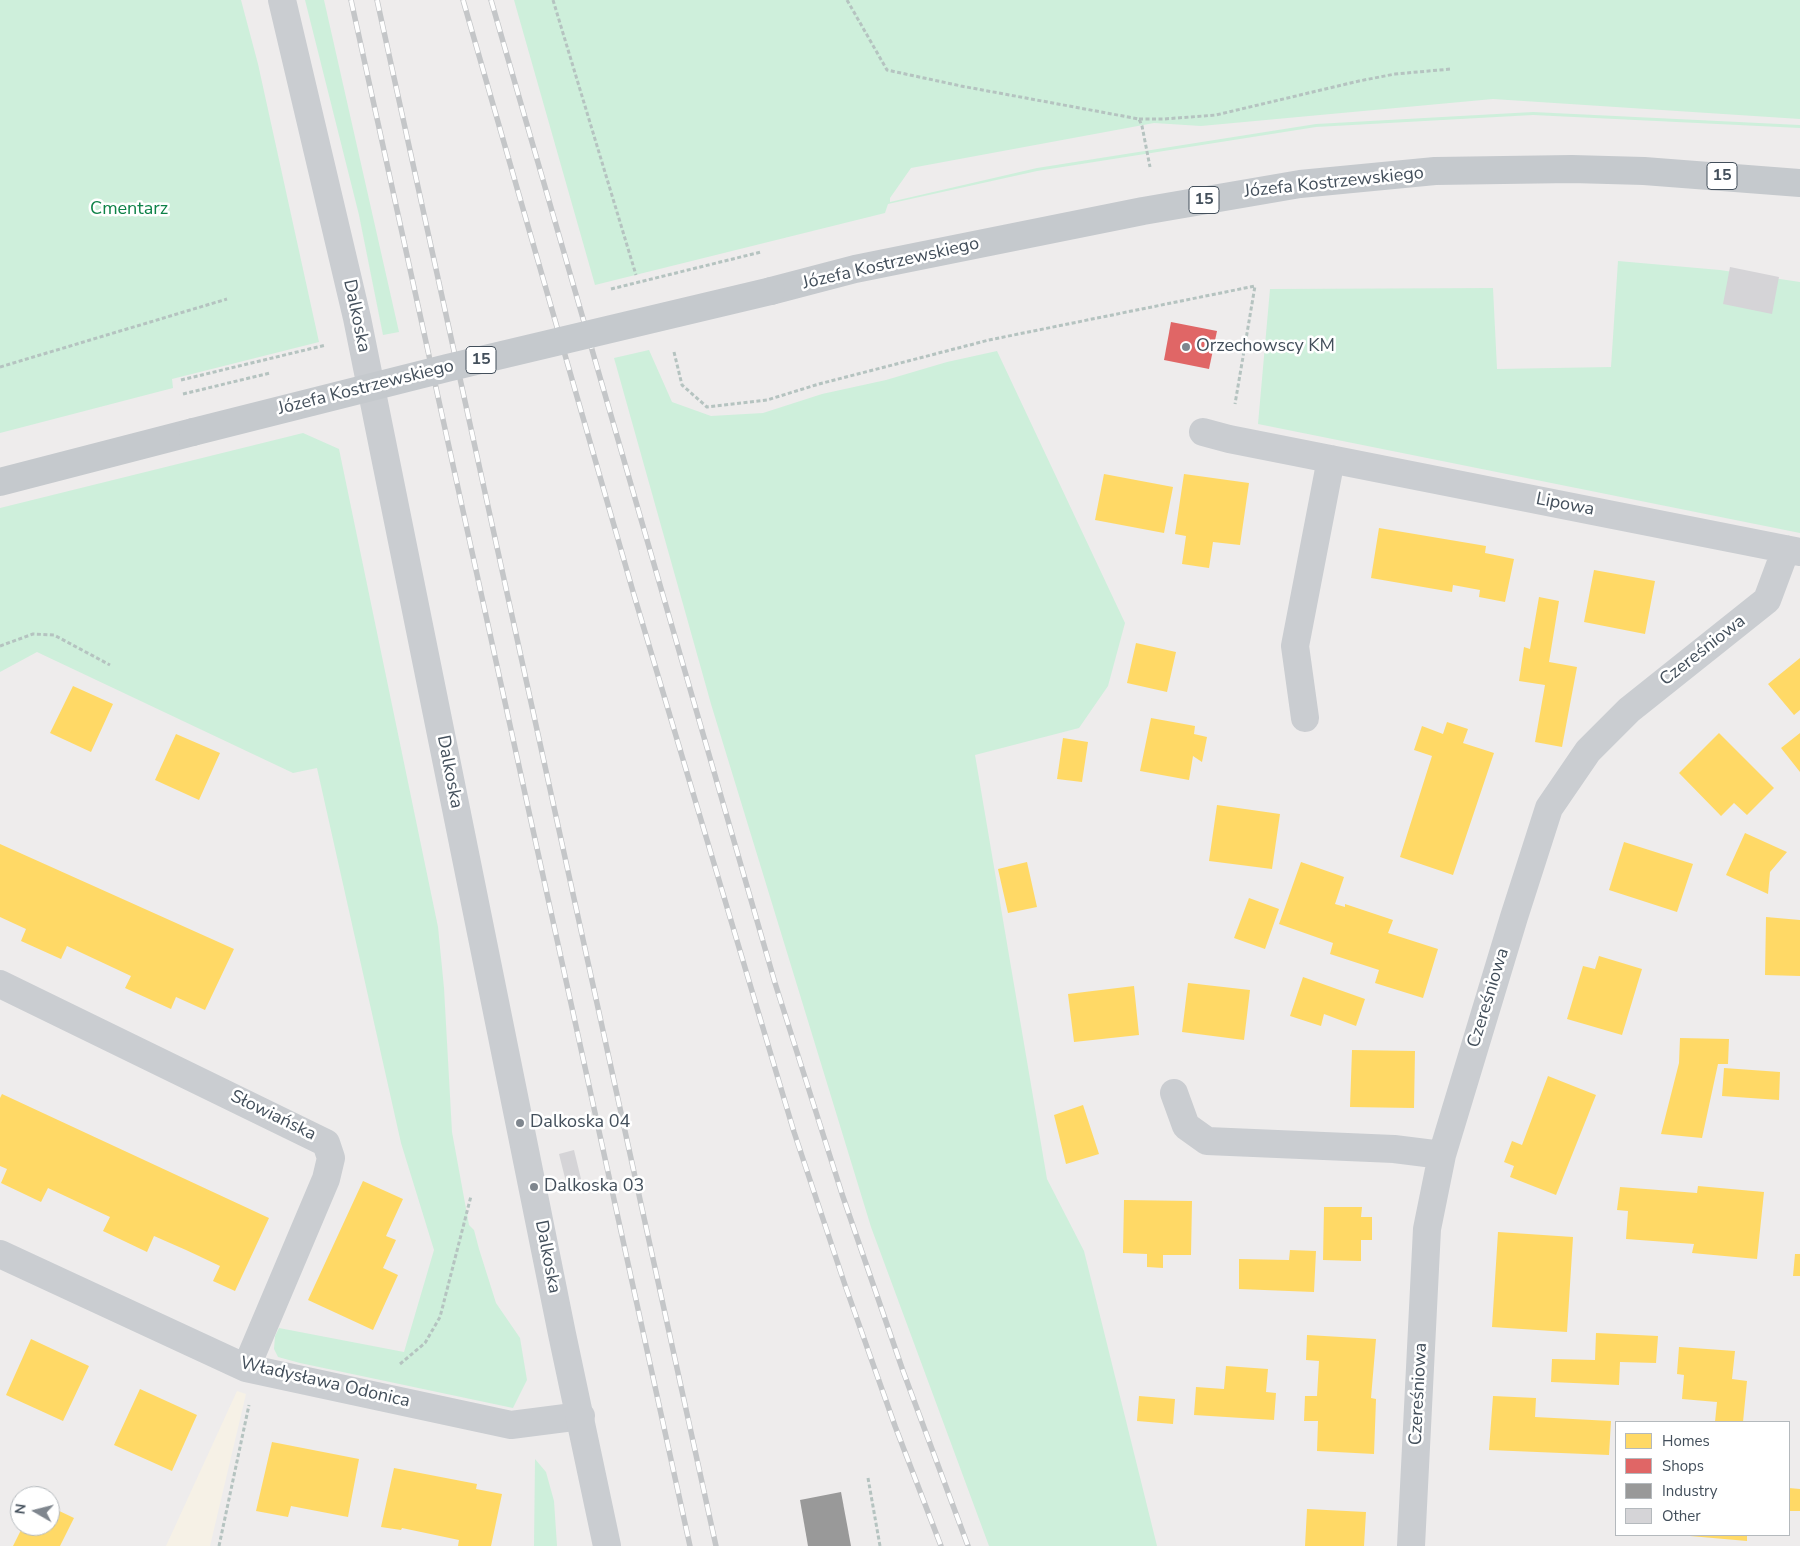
<!DOCTYPE html>
<html>
<head>
<meta charset="utf-8">
<style>
	body { margin:0 }
	#map { position:relative; width:1800px; height:1546px; overflow:hidden; background:#eeecec; font-family:"Nunito Sans",sans-serif }
	canvas { display:block }
	.legend { position:absolute; left:1615px; top:1421px; width:175px; height:115px; box-sizing:border-box; background:#fff; border:1px solid #b4b9bd; margin:0; padding:6px 9px; list-style:none; font-size:15px; color:#434f5b }
	.legend li { display:flex; align-items:center; gap:10px; height:25px }
	.legend b { width:25px; border:1px solid #b4b9bd }
	.north { position:absolute; left:10px; top:1486px; width:50px; height:50px; box-sizing:border-box; background:#fff; border:1px solid #b4b9bd; border-radius:50%; rotate:278deg; font-size:14px; font-weight:700; line-height:20px; text-align:center; color:#434f5b }
	.north::after { content:''; display:block; margin:auto; width:18px; height:22px; background:#7f868e; clip-path:polygon(50% 0,100% 100%,50% 72%,0 100%) }
</style>
</head>
<body>
<div id="map">
<canvas width="1800" height="1546"></canvas>
<ul class="legend">
<li><b style="height:14px;background:#ffd966"></b>Homes</li>
<li><b style="height:14px;background:#e06666"></b>Shops</li>
<li><b style="height:14px;background:#999"></b>Industry</li>
<li><b style="height:14px;background:#d5d4d7"></b>Other</li>
</ul>
<div class="north">N</div>
</div>
<script>
const c = document.querySelector('canvas').getContext('2d');
c.lineJoin = 'round';
function fillPath(path, color) { c.fillStyle = color; c.fill(path, 'evenodd'); }
const poly = rows => new Path2D(rows.map(r => 'M' + r).join(''));
function trace(path, color, width, dash) { c.strokeStyle = color; c.lineWidth = width; c.lineCap = dash ? 'butt' : 'round'; c.setLineDash(dash || []); c.stroke(path); }
function drawText(font, color, halo, rows, align = 'center') {
  c.font = font + ' "Nunito Sans",sans-serif'; c.lineWidth = 5; c.setLineDash([]); c.textBaseline = 'middle'; c.strokeStyle = halo; c.fillStyle = color; for (const [text, x, y, turn = 0] of rows) {
    c.save(); c.translate(x, y); c.rotate((+turn || 0) * Math.PI / 180); c.textAlign = isNaN(turn) ? turn : align; if (halo) c.strokeText(text, 0, 0); c.fillText(text, 0, 0); c.restore();
  }
}
fillPath(poly([
	[237,1391,246,1394,210,1546,166,1546]
]), '#f6f1e6');
fillPath(poly([
	[0,0,241,0,258,64,319,342,172,379,173,388,0,433],
	[305,0,324,0,399,332,383,335,359,215],
	[514,0,1800,0,1800,119,1493,99,1201,126,1154,123,911,168,890,198,890,202,1037,168,1316,124,1533,112,1800,125,1800,128,1533,115,1316,127,1037,171,888,204,885,213,595,285],
	[1618,261,1720,270,1800,282,1800,533,1258,424,1270,289,1493,288,1497,369,1611,367],
	[649,350,672,402,711,416,763,413,822,394,886,380,947,362,997,351,1125,623,1108,686,1079,728,975,755,1047,1179,1084,1251,1157,1546,989,1546,871,1227,711,704,614,358],
	[303,433,339,449,438,927,444,988,452,1132,469,1225,474,1230,479,1249,496,1303,520,1338,527,1380,513,1408,300,1363,278,1357,274,1349,275,1336,279,1328,404,1352,434,1250,401,1143,317,768,293,773,37,652,0,672,0,508],
	[535,1459,546,1472,554,1501,557,1546,534,1546]
]), '#ceefdb');
fillPath(poly([
	[1104,474,1173,487,1164,533,1095,520],
	[1184,474,1249,483,1240,545,1213,542,1209,568,1182,564,1186,536,1175,534],
	[1379,528,1486,546,1485,553,1514,559,1505,602,1479,597,1480,590,1453,585,1452,592,1371,578],
	[1594,570,1655,581,1645,634,1584,622],
	[1539,597,1559,601,1549,662,1577,667,1562,747,1535,742,1545,685,1519,681,1524,647,1530,649],
	[1136,643,1176,652,1167,692,1127,683],
	[1800,658,1800,710,1794,715,1768,684],
	[73,686,113,704,91,752,50,733],
	[1151,718,1195,726,1194,734,1207,737,1202,762,1193,756,1189,780,1140,771],
	[1447,722,1468,729,1463,743,1494,753,1453,875,1400,857,1432,756,1414,750,1422,726,1443,734],
	[1719,733,1774,788,1747,815,1734,803,1721,816,1679,773],
	[1800,733,1800,772,1781,748],
	[176,734,220,753,199,800,155,780],
	[1063,738,1088,742,1082,782,1057,779],
	[1217,805,1280,814,1272,869,1209,861],
	[1745,833,1787,852,1770,872,1768,894,1726,875],
	[1624,842,1693,864,1677,912,1609,890],
	[0,844,234,949,205,1010,176,997,171,1009,125,988,131,976,67,946,61,959,21,941,26,929,0,917],
	[1027,862,1037,907,1008,913,998,869],
	[1301,862,1344,877,1335,904,1345,907,1345,904,1393,920,1388,933,1438,949,1423,998,1375,983,1379,970,1330,954,1333,943,1279,924],
	[1249,898,1279,909,1265,949,1234,938],
	[1766,917,1800,920,1800,976,1765,975],
	[1599,956,1642,969,1622,1035,1567,1019,1583,966,1595,969],
	[1303,977,1365,999,1356,1026,1324,1014,1321,1026,1290,1016],
	[1188,983,1250,990,1244,1040,1182,1032],
	[1134,986,1139,1035,1074,1042,1068,994],
	[1680,1038,1729,1039,1728,1064,1718,1064,1702,1138,1661,1134,1679,1063],
	[1352,1050,1415,1051,1414,1108,1350,1107],
	[1724,1068,1780,1072,1779,1100,1722,1096],
	[1548,1076,1596,1095,1556,1195,1510,1177,1514,1166,1504,1162,1512,1141,1522,1145],
	[2,1094,269,1218,235,1291,213,1281,220,1266,186,1250,154,1236,147,1252,103,1231,110,1217,48,1188,41,1202,1,1183,7,1169,0,1166,0,1098],
	[1083,1105,1099,1154,1066,1164,1054,1115],
	[363,1181,403,1199,386,1236,396,1240,383,1268,398,1275,373,1330,308,1300],
	[1698,1186,1764,1192,1757,1259,1692,1253,1694,1244,1626,1239,1628,1211,1617,1210,1620,1187,1697,1193],
	[1124,1200,1192,1201,1191,1255,1163,1255,1163,1268,1147,1267,1147,1254,1123,1253],
	[1324,1207,1362,1207,1361,1217,1372,1217,1372,1240,1361,1240,1361,1261,1323,1260],
	[1498,1232,1573,1237,1567,1332,1492,1327],
	[1290,1250,1316,1251,1314,1292,1239,1289,1239,1259,1289,1260],
	[1795,1254,1800,1254,1800,1276,1793,1276],
	[1596,1333,1658,1336,1656,1363,1620,1362,1619,1385,1551,1382,1552,1359,1595,1360],
	[1307,1335,1376,1339,1371,1398,1376,1399,1374,1454,1317,1451,1318,1421,1304,1421,1305,1396,1317,1396,1319,1361,1306,1360],
	[31,1339,89,1366,63,1421,6,1395],
	[1679,1347,1735,1351,1732,1379,1747,1381,1743,1422,1715,1422,1717,1402,1682,1399,1684,1375,1677,1374],
	[1226,1366,1268,1369,1266,1392,1276,1393,1274,1420,1194,1415,1196,1387,1224,1389],
	[140,1389,197,1415,172,1471,114,1445],
	[1139,1396,1175,1399,1173,1424,1137,1421],
	[1493,1396,1536,1398,1535,1417,1611,1421,1609,1455,1489,1450],
	[272,1442,359,1459,348,1517,291,1506,288,1517,256,1511],
	[394,1468,477,1484,476,1489,502,1494,491,1546,458,1546,459,1540,402,1528,401,1530,381,1527],
	[1789,1488,1800,1489,1800,1511,1789,1511],
	[53,1508,74,1518,60,1546,13,1546,23,1526,50,1526,50,1515],
	[1307,1509,1366,1512,1364,1546,1305,1546],
	[1690,1535,1747,1535,1747,1541,1690,1536]
]), '#ffd966');
fillPath(poly([
	[1171,322,1217,331,1209,369,1164,360]
]), '#e06666');
fillPath(poly([
	[841,1492,851,1546,808,1546,800,1500]
]), '#999');
fillPath(poly([
	[1730,267,1779,277,1772,314,1723,304],
	[574,1150,582,1183,567,1186,559,1154]
]), '#d5d4d7');
trace(poly([
	[553,0,636,275],
	[847,0,887,70,961,86,1139,119,1142,126,1150,167],
	[1139,119,1164,119,1216,115,1359,81,1395,74,1451,69],
	[674,352,682,385,707,407,767,400,819,384,989,340,1255,286,1235,404],
	[0,367,227,299],
	[181,380,326,345],
	[0,646,33,634,54,635,110,665],
	[400,1364,425,1343,440,1317,471,1196],
	[868,1478,880,1546],
	[219,1546,249,1405]
]), '#b5c3c0', 3, [4, 2.5]);
trace(poly([
	[1203,432,1229,439,1800,552],
	[1305,718,1295,646,1331,459],
	[0,984,326,1143,331,1158,326,1179,246,1368],
	[1174,1093,1186,1126,1207,1141,1394,1149,1442,1155],
	[0,1254,246,1368,511,1425,581,1416],
	[1411,1546,1427,1229,1442,1155,1514,917,1549,808,1588,751,1629,710,1767,600,1786,549]
]), '#cacdd1', 28);
trace(poly([
	[282,0,357,318,562,1334,607,1546]
]), '#cacdd1', 28);
trace(poly([
	[771,291,855,269,1143,211,1300,184,1435,171,1572,169,1644,171,1800,183],
	[0,482,193,432]
]), '#c5c9cd', 28);
const rail = poly([
	[351,0,690,1546],
	[377,0,716,1546],
	[463,0,634,595,794,1132,845,1285,895,1426,941,1546],
	[491,0,775,983,842,1194,903,1371,968,1546]
]);
trace(rail, '#c4c6c8', 5.5);
trace(rail, '#fff', 4, [11]);
trace(poly([
	[611,289,761,252],
	[183,394,270,373]
]), '#b5c3c0', 3, [4, 2.5]);
trace(poly([
	[193,432,447,368,771,291]
]), '#c5c9cd', 28);
for (const [x, y, r, color] of [
	[1186,347,5,"#7f868e"],
	[520,1123,5,"#7f868e"],
	[534,1187,5,"#7f868e"]
]) { const dot = new Path2D(); dot.arc(x, y, r, 0, 2 * Math.PI); c.fillStyle = color; c.fill(dot); trace(dot, '#fff', 2); }
for (const [x, y, w] of [
	[1722,176,30],
	[1204,200,30],
	[481,360,30]
]) { const box = new Path2D(); box.roundRect(x - w / 2, y - 13.5, w, 27, 4); c.fillStyle = '#fff'; c.fill(box); trace(box, '#434f5b', 1); }
drawText('bold 16px', '#434f5b', null, [
	["15",1722,176],
	["15",1204,200],
	["15",481,360]
]);
drawText('18px', '#434f5b', '#fff', [
	["Józefa Kostrzewskiego",1334,183,-6],
	["Józefa Kostrzewskiego",891,264,-13],
	["Dalkoska",356,316,78],
	["Józefa Kostrzewskiego",366,388,-14],
	["Lipowa",1565,505,11],
	["Czereśniowa",1703,651,-38],
	["Dalkoska",449,772,79],
	["Czereśniowa",1489,998,-73],
	["Słowiańska",273,1116,26],
	["Dalkoska",547,1257,79],
	["Władysława Odonica",325,1383,13],
	["Czereśniowa",1419,1394,-87]
]);
drawText('18px', '#0e8248', '#fff', [
	["Cmentarz",129,210]
]);
drawText('18px', '#434f5b', '#fff', [
	["Orzechowscy KM",1196,347],
	["Dalkoska 04",530,1123],
	["Dalkoska 03",544,1187]
], 'left');
</script>
</body>
</html>
